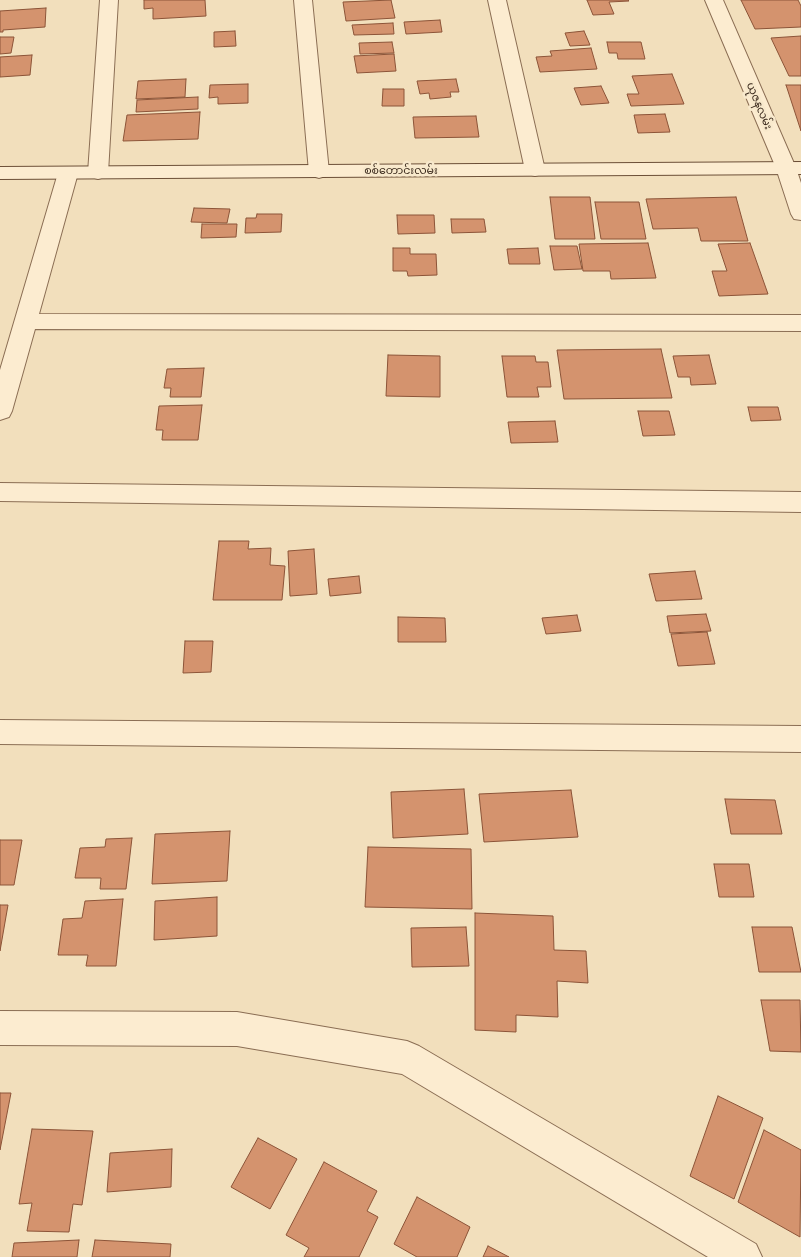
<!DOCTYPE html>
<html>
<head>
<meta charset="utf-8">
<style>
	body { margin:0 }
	canvas { display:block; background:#f2dfbc }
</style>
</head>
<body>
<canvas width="801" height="1257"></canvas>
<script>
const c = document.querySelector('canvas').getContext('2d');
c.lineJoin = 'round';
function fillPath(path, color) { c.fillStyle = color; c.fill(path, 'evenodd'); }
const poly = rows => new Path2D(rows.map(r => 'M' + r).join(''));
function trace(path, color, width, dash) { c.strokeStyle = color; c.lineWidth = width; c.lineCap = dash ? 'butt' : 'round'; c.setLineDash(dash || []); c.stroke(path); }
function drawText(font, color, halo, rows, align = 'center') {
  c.font = font + ' "Noto Serif","Noto Sans Myanmar",serif'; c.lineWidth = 5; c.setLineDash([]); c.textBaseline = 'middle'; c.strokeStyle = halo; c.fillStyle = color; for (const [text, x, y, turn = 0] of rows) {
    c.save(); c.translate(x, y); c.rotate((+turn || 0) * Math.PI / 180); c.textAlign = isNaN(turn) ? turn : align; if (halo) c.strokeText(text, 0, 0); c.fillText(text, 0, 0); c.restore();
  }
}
const building = poly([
	[144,0,205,0,206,16,153,19,153,8,144,9,144,0],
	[391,0,395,18,346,21,343,2,391,0],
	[587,0,628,0,629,1,609,2,614,14,593,15,587,0],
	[741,0,798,0,801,6,801,27,755,29,741,0],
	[46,8,45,27,3,30,3,32,0,32,0,11,46,8],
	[440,20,442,32,406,34,404,22,440,20],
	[393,23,394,34,354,35,352,25,393,23],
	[235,31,236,46,214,47,214,32,235,31],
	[584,31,590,45,570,46,565,33,584,31],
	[801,36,801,76,789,76,771,38,801,36],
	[0,37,14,37,11,53,0,54,0,37],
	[392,42,394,53,360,54,359,43,392,42],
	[607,42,641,42,645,59,618,59,617,53,609,53,607,42],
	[591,48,597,69,540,72,536,57,552,56,550,51,591,48],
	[394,54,396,71,357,73,354,56,394,54],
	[32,55,30,75,0,77,0,57,32,55],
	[672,74,684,104,631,106,627,94,639,94,632,76,672,74],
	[186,79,185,97,136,99,138,81,186,79],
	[456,79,459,92,450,92,451,97,430,99,429,93,420,94,417,81,456,79],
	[248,84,248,103,218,104,218,97,209,98,210,85,248,84],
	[786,85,801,85,801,131,786,85],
	[601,86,609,103,581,105,574,88,601,86],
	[383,89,404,89,404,106,382,106,383,89],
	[198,97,198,109,136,112,137,100,198,97],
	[200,112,198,139,123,141,127,115,200,112],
	[665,114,670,132,638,133,634,115,665,114],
	[476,116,479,137,415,138,413,117,476,116],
	[550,197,590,197,595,239,555,239,550,197],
	[736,197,748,241,701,241,698,228,653,229,646,199,736,197],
	[595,202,639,202,646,239,601,239,595,202],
	[194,208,230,209,227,223,191,222,194,208],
	[257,214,282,214,281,232,245,233,246,218,256,218,257,214],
	[397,215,434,215,435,233,398,234,397,215],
	[451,219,484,219,486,232,452,233,451,219],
	[202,224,237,224,236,237,201,238,202,224],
	[648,243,656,278,611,279,610,271,583,271,579,244,648,243],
	[750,243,768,294,719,296,712,271,727,271,718,244,750,243],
	[550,246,577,246,582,269,554,270,550,246],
	[393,248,410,248,410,254,436,254,437,275,408,276,407,271,393,271,393,248],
	[538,248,540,264,509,264,507,249,538,248],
	[661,349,672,398,564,399,557,350,661,349],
	[388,355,440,356,440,397,386,396,388,355],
	[709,355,716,384,691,385,690,377,678,377,673,356,709,355],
	[502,356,535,356,536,362,548,362,551,387,537,387,539,397,507,397,502,356],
	[204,368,201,397,170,397,171,388,164,388,167,369,204,368],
	[202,405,198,440,162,440,163,430,156,430,159,406,202,405],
	[748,407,778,407,781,420,751,421,748,407],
	[638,411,669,411,675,435,643,436,638,411],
	[555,421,558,442,511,443,508,422,555,421],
	[219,541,249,541,248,549,271,548,270,565,285,566,282,600,213,600,219,541],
	[314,549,317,594,290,596,288,551,314,549],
	[695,571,702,599,656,601,649,574,695,571],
	[359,576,361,593,330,596,328,579,359,576],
	[706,614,711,631,670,633,667,616,706,614],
	[577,615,581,631,546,634,542,618,577,615],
	[398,617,445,618,446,642,398,642,398,617],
	[707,632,715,664,678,666,671,634,707,632],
	[185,641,213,641,211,672,183,673,185,641],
	[464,789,468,834,393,838,391,792,464,789],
	[571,790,578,837,484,842,479,794,571,790],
	[725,799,775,800,782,834,731,834,725,799],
	[230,831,227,881,152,884,155,834,230,831],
	[132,838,126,889,100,889,101,878,75,878,80,848,105,847,106,839,132,838],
	[0,840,22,840,14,885,0,885,0,840],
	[368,847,471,849,472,909,365,907,368,847],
	[714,864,749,864,754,897,719,897,714,864],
	[217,897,217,936,154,940,155,901,217,897],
	[123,899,116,966,86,966,88,955,58,955,63,919,82,918,85,901,123,899],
	[0,905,8,905,0,951,0,905],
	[475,913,553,916,554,950,586,951,588,983,557,981,558,1017,516,1015,516,1032,475,1030,475,913],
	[466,927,469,966,412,967,411,928,466,927],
	[752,927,792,927,801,972,759,972,752,927],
	[761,1000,800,1000,801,1052,770,1051,761,1000],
	[0,1093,11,1093,0,1150,0,1093],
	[718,1096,763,1118,734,1199,690,1176,718,1096],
	[32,1129,93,1131,82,1205,73,1204,69,1232,27,1231,32,1203,19,1204,32,1129],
	[764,1130,801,1150,800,1237,738,1202,764,1130],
	[258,1138,297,1159,270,1209,231,1187,258,1138],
	[172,1149,171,1187,107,1192,110,1153,172,1149],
	[324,1162,377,1191,367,1211,378,1217,359,1257,304,1257,309,1248,286,1235,324,1162],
	[417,1197,470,1227,457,1257,417,1257,394,1244,417,1197],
	[79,1240,77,1257,12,1257,14,1243,79,1240],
	[95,1240,171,1244,170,1257,92,1257,95,1240],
	[488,1246,509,1257,483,1257,488,1246]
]);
fillPath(building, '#d4936e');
trace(building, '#8c5438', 1);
const street = poly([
	[100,0,118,0,108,173,105,177,98,179,91,177,88,173,100,0],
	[294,0,312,0,329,172,326,176,319,178,312,176,309,172,294,0],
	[488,0,506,0,545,170,542,174,535,176,528,174,525,170,488,0],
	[705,0,723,0,796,168,801,183,801,220,794,219,791,214,776,168,705,0],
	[68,167,75,169,78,173,39,314,801,315,801,331,35,329,12,411,9,417,0,420,0,370,58,173,61,169,68,167],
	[0,483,801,492,801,512,0,501,0,483],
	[0,720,801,726,801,752,0,744,0,720],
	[0,1011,237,1012,407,1041,419,1046,756,1244,762,1257,708,1257,402,1074,237,1046,0,1045,0,1011]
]);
const secondary = poly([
	[801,162,801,174,0,179,0,167,801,162]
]);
trace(street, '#8b6e54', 2);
trace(secondary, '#6c4f37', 2);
fillPath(street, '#fcecd0');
fillPath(secondary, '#fcecd0');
drawText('11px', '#38271a', '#f8e9cc', [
	["ယုဇနလမ်း",759,106,67],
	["စစ်တောင်းလမ်း",401,171]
]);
</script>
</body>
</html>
